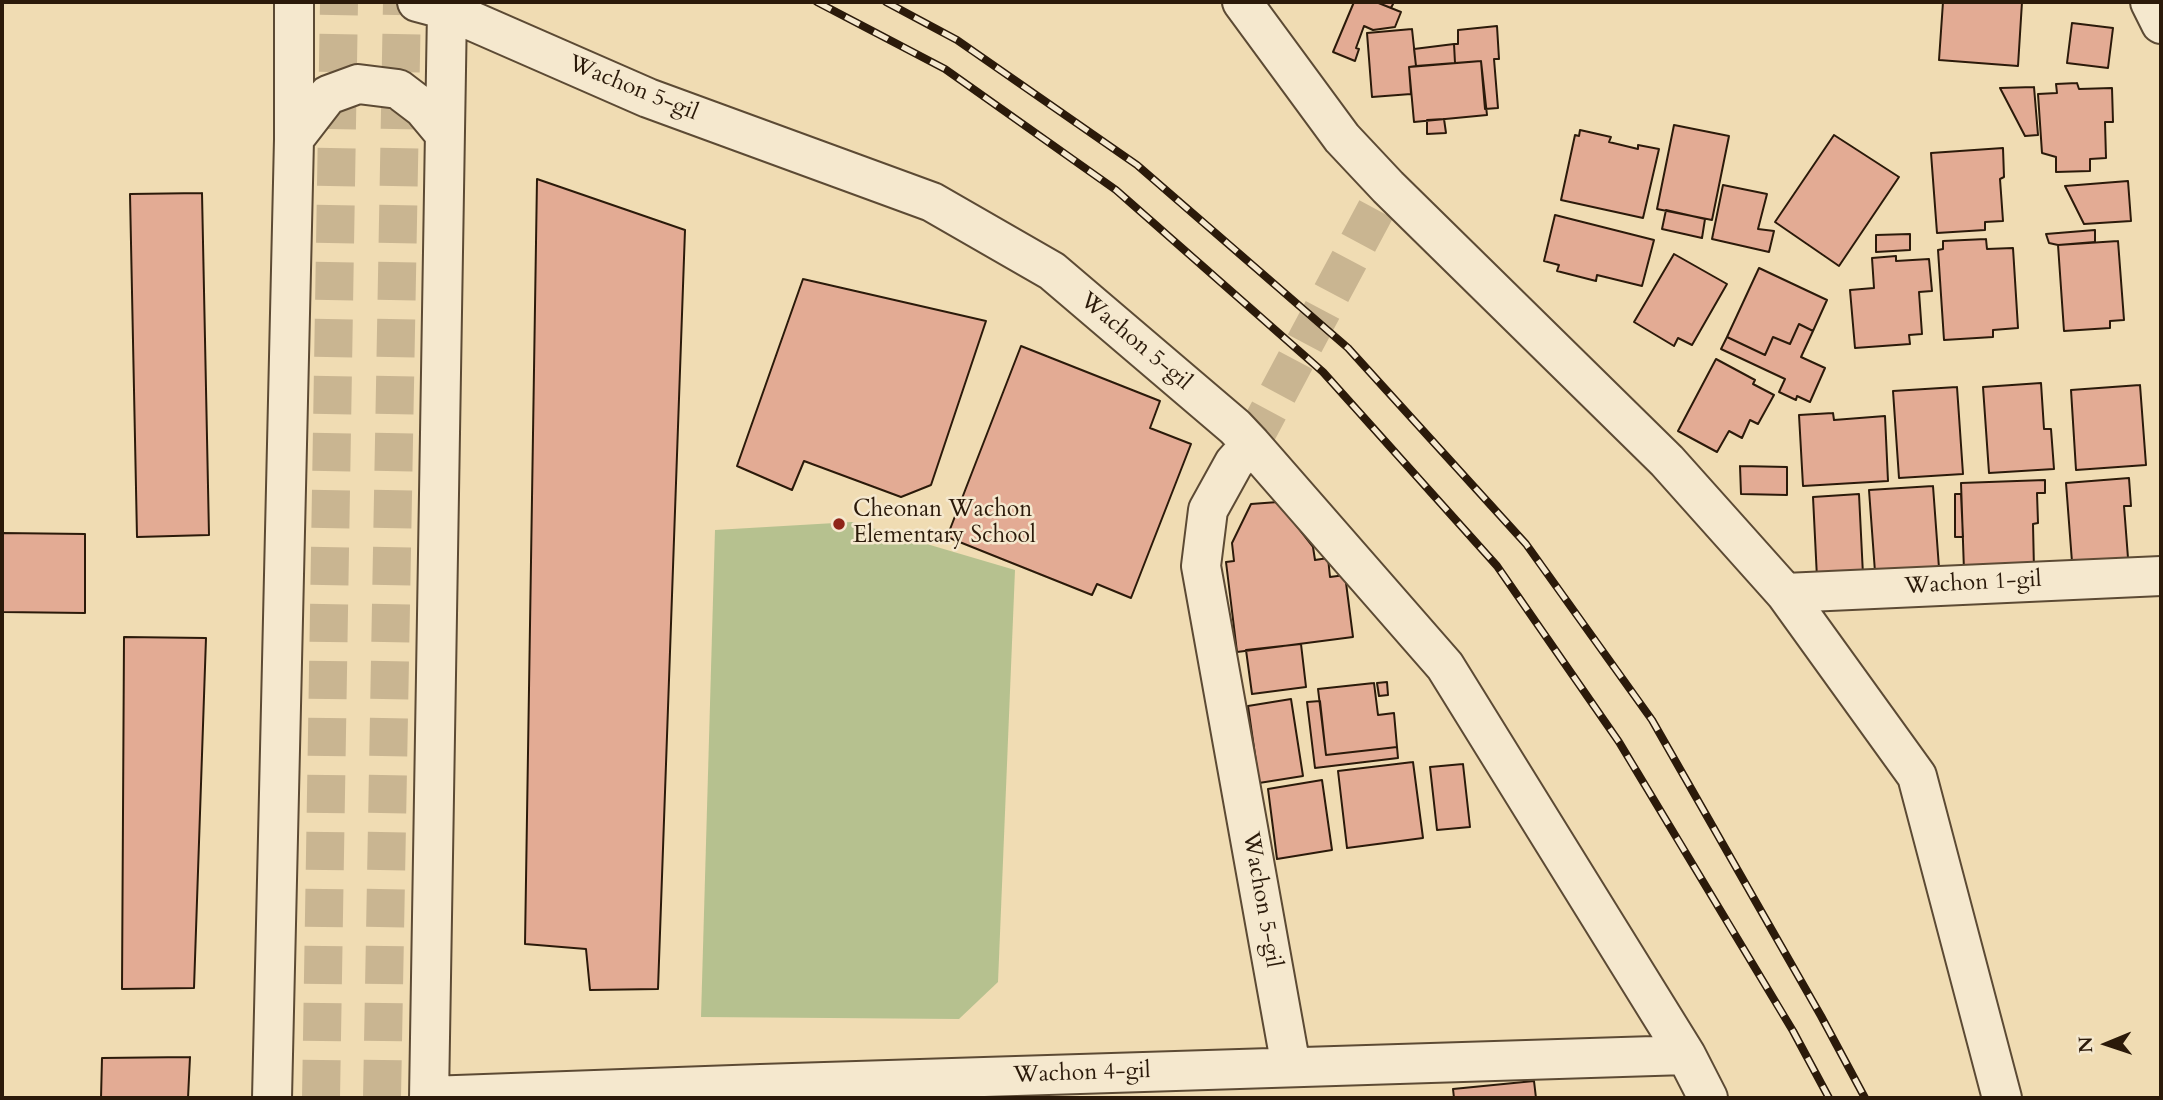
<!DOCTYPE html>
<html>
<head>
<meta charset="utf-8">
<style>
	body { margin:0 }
	#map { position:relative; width:2163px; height:1100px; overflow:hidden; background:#f0dcb3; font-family:Cardo,serif }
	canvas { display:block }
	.frame { position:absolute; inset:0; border:4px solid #2b1a0a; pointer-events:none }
	.north { position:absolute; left:2072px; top:1009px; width:70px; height:70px; -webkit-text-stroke:5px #f5e8ce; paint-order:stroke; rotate:268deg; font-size:19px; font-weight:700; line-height:28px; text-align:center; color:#2b1a0a }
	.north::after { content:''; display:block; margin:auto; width:24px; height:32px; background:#2b1a0a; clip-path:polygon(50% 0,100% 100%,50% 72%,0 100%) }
</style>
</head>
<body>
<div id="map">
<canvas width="2163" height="1100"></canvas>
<div class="frame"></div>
<div class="north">N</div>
</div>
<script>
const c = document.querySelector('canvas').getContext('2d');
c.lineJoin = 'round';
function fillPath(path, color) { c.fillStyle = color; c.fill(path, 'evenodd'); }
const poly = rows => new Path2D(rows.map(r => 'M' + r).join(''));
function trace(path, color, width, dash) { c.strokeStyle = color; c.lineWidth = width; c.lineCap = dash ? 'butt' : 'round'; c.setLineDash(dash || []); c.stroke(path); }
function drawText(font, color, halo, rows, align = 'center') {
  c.font = font + ' Cardo,serif'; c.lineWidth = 5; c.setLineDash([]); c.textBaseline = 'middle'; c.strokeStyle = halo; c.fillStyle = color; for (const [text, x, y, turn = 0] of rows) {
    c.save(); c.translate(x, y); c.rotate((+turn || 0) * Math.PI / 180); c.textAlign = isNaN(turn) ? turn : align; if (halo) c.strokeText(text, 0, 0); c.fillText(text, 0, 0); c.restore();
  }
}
fillPath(poly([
	[852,522,1015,570,998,982,959,1019,701,1017,715,530]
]), '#b6c18f');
const building = poly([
	[1354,2,1376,2,1401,12,1395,27,1373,30,1364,26,1356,48,1359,49,1355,61,1333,52,1354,2],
	[1376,2,1394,2,1391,8,1376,2],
	[1943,2,2022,2,2018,66,1939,60,1943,2],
	[2072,23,2113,28,2108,68,2067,63,2072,23],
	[1497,26,1499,59,1494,59,1498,108,1485,109,1481,61,1455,63,1454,44,1458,44,1458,30,1497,26],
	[1412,29,1416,66,1409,67,1411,94,1372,97,1367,33,1412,29],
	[1454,44,1455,63,1416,66,1414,49,1454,44],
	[1481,61,1487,115,1414,122,1409,67,1481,61],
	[2077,83,2079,89,2112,88,2113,122,2105,122,2106,158,2090,159,2090,171,2056,172,2056,157,2042,153,2038,94,2057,93,2056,84,2077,83],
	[2034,87,2038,135,2025,136,2000,88,2034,87],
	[1444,119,1446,133,1427,134,1427,120,1444,119],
	[1674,125,1729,136,1712,220,1657,209,1674,125],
	[1580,130,1611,137,1609,142,1638,149,1638,145,1659,149,1643,218,1561,200,1575,135,1579,136,1580,130],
	[1834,135,1899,177,1839,266,1775,222,1834,135],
	[2003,148,2004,177,2000,179,2003,221,1985,222,1985,230,1937,233,1931,153,2003,148],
	[537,179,685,230,658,989,590,990,586,949,525,944,537,179],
	[2128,181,2131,221,2084,224,2065,186,2128,181],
	[1723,185,1767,194,1758,229,1774,231,1769,252,1712,239,1723,185],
	[202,193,209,535,137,537,130,194,202,193],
	[1666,210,1705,219,1702,238,1662,229,1666,210],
	[1555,215,1654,240,1642,286,1597,275,1596,281,1557,271,1559,265,1544,261,1555,215],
	[2095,230,2095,242,2058,245,2049,243,2046,234,2095,230],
	[1910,234,1910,250,1876,252,1876,235,1910,234],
	[1986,239,1987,249,2013,248,2018,328,1993,330,1993,337,1944,340,1938,250,1943,249,1943,241,1986,239],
	[2118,241,2124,320,2110,321,2110,328,2064,331,2058,245,2118,241],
	[1674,254,1727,284,1692,345,1678,338,1674,346,1634,322,1674,254],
	[1896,256,1896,261,1929,259,1932,291,1919,292,1922,334,1909,335,1910,344,1855,348,1850,290,1874,288,1872,258,1896,256],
	[1759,268,1827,300,1813,331,1799,324,1790,344,1773,337,1765,355,1727,337,1759,268],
	[803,279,986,321,931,485,901,497,804,461,792,490,737,466,803,279],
	[1799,324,1813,331,1801,357,1825,368,1810,402,1797,396,1796,400,1779,392,1785,379,1721,349,1727,337,1765,355,1773,337,1790,344,1799,324],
	[1021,346,1160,401,1150,428,1191,444,1131,598,1097,584,1092,595,947,537,1021,346],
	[1716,359,1755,380,1753,384,1774,395,1758,424,1750,420,1742,438,1729,431,1717,452,1678,431,1716,359],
	[2041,383,2044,429,2051,429,2054,469,1989,473,1983,387,2041,383],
	[2140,385,2146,465,2076,470,2071,390,2140,385],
	[1957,387,1963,474,1899,478,1893,391,1957,387],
	[1833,413,1834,420,1885,416,1888,481,1803,486,1799,415,1833,413],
	[1740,466,1787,467,1787,495,1741,494,1740,466],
	[2129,478,2131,506,2124,506,2128,558,2072,562,2066,483,2129,478],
	[2045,480,2045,493,2037,493,2038,523,2033,524,2034,570,1964,571,1961,483,2045,480],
	[1933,486,1939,568,1875,572,1869,490,1933,486],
	[1859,494,1863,575,1817,578,1813,497,1859,494],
	[1955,494,1961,494,1963,537,1955,537,1955,494],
	[1278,502,1313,547,1315,560,1328,558,1330,577,1345,575,1353,637,1237,652,1226,562,1234,561,1232,543,1251,504,1278,502],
	[2,533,85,534,85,613,2,612,2,533],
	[124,637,206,638,194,988,122,989,124,637],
	[1301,644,1306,687,1252,694,1246,650,1301,644],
	[1387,682,1388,695,1379,696,1377,683,1387,682],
	[1374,683,1378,715,1394,713,1397,747,1326,755,1318,689,1374,683],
	[1291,699,1303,776,1259,783,1248,706,1291,699],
	[1320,701,1326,755,1397,747,1398,758,1315,768,1307,702,1320,701],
	[1413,762,1423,838,1347,848,1338,771,1413,762],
	[1463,764,1470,827,1437,830,1430,767,1463,764],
	[1322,780,1332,850,1277,859,1268,789,1322,780],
	[190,1057,188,1098,101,1098,102,1058,190,1057],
	[1534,1081,1536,1098,1454,1098,1453,1089,1534,1081]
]);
fillPath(building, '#e3ab94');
trace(building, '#2b1a0a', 2);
trace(poly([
	[1251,444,1388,187],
	[321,1098,339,2],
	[382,1098,402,2]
]), '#c9b591', 38, [38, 19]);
const minor = poly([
	[417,2,447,10,648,98,932,202,1052,271,1235,427,1251,444,1234,463,1208,510,1201,566,1291,1067],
	[1242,2,1342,138,1388,187,1667,461,1785,593,1917,776,2002,1098],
	[2150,2,2161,24],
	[294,139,328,95,358,84,398,89,423,108,443,132],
	[1251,444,1445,666,1686,1055],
	[1785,593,2161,576],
	[429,1096,761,1084,1686,1055,1708,1098],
	[272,1098,294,139,294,2],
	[429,1098,447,10]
]);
trace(minor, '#5c4a34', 42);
trace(minor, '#f5e8ce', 38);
const rail = poly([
	[817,2,945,69,1116,190,1323,372,1497,566,1619,742,1793,1031,1829,1098],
	[886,2,957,40,1137,165,1348,348,1526,544,1652,720,1821,1016,1865,1098]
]);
trace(rail, '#2b1a0a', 8);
trace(rail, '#f5e8ce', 5, [16]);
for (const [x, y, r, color] of [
	[839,524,7,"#8f2418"]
]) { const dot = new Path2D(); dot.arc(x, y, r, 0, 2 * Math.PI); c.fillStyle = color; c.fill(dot); trace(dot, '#f5e8ce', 2.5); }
drawText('23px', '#2b1a0a', '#f5e8ce', [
	["Wachon 5-gil",633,89,22],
	["Wachon 5-gil",1135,342,40],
	["Wachon 1-gil",1973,584,-3],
	["Wachon 5-gil",1261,900,80],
	["Wachon 4-gil",1082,1074,-2]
]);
drawText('23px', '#2b1a0a', '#f5e8ce', [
	["Cheonan Wachon",853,511],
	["Elementary School",853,537]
], 'left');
</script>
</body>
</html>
